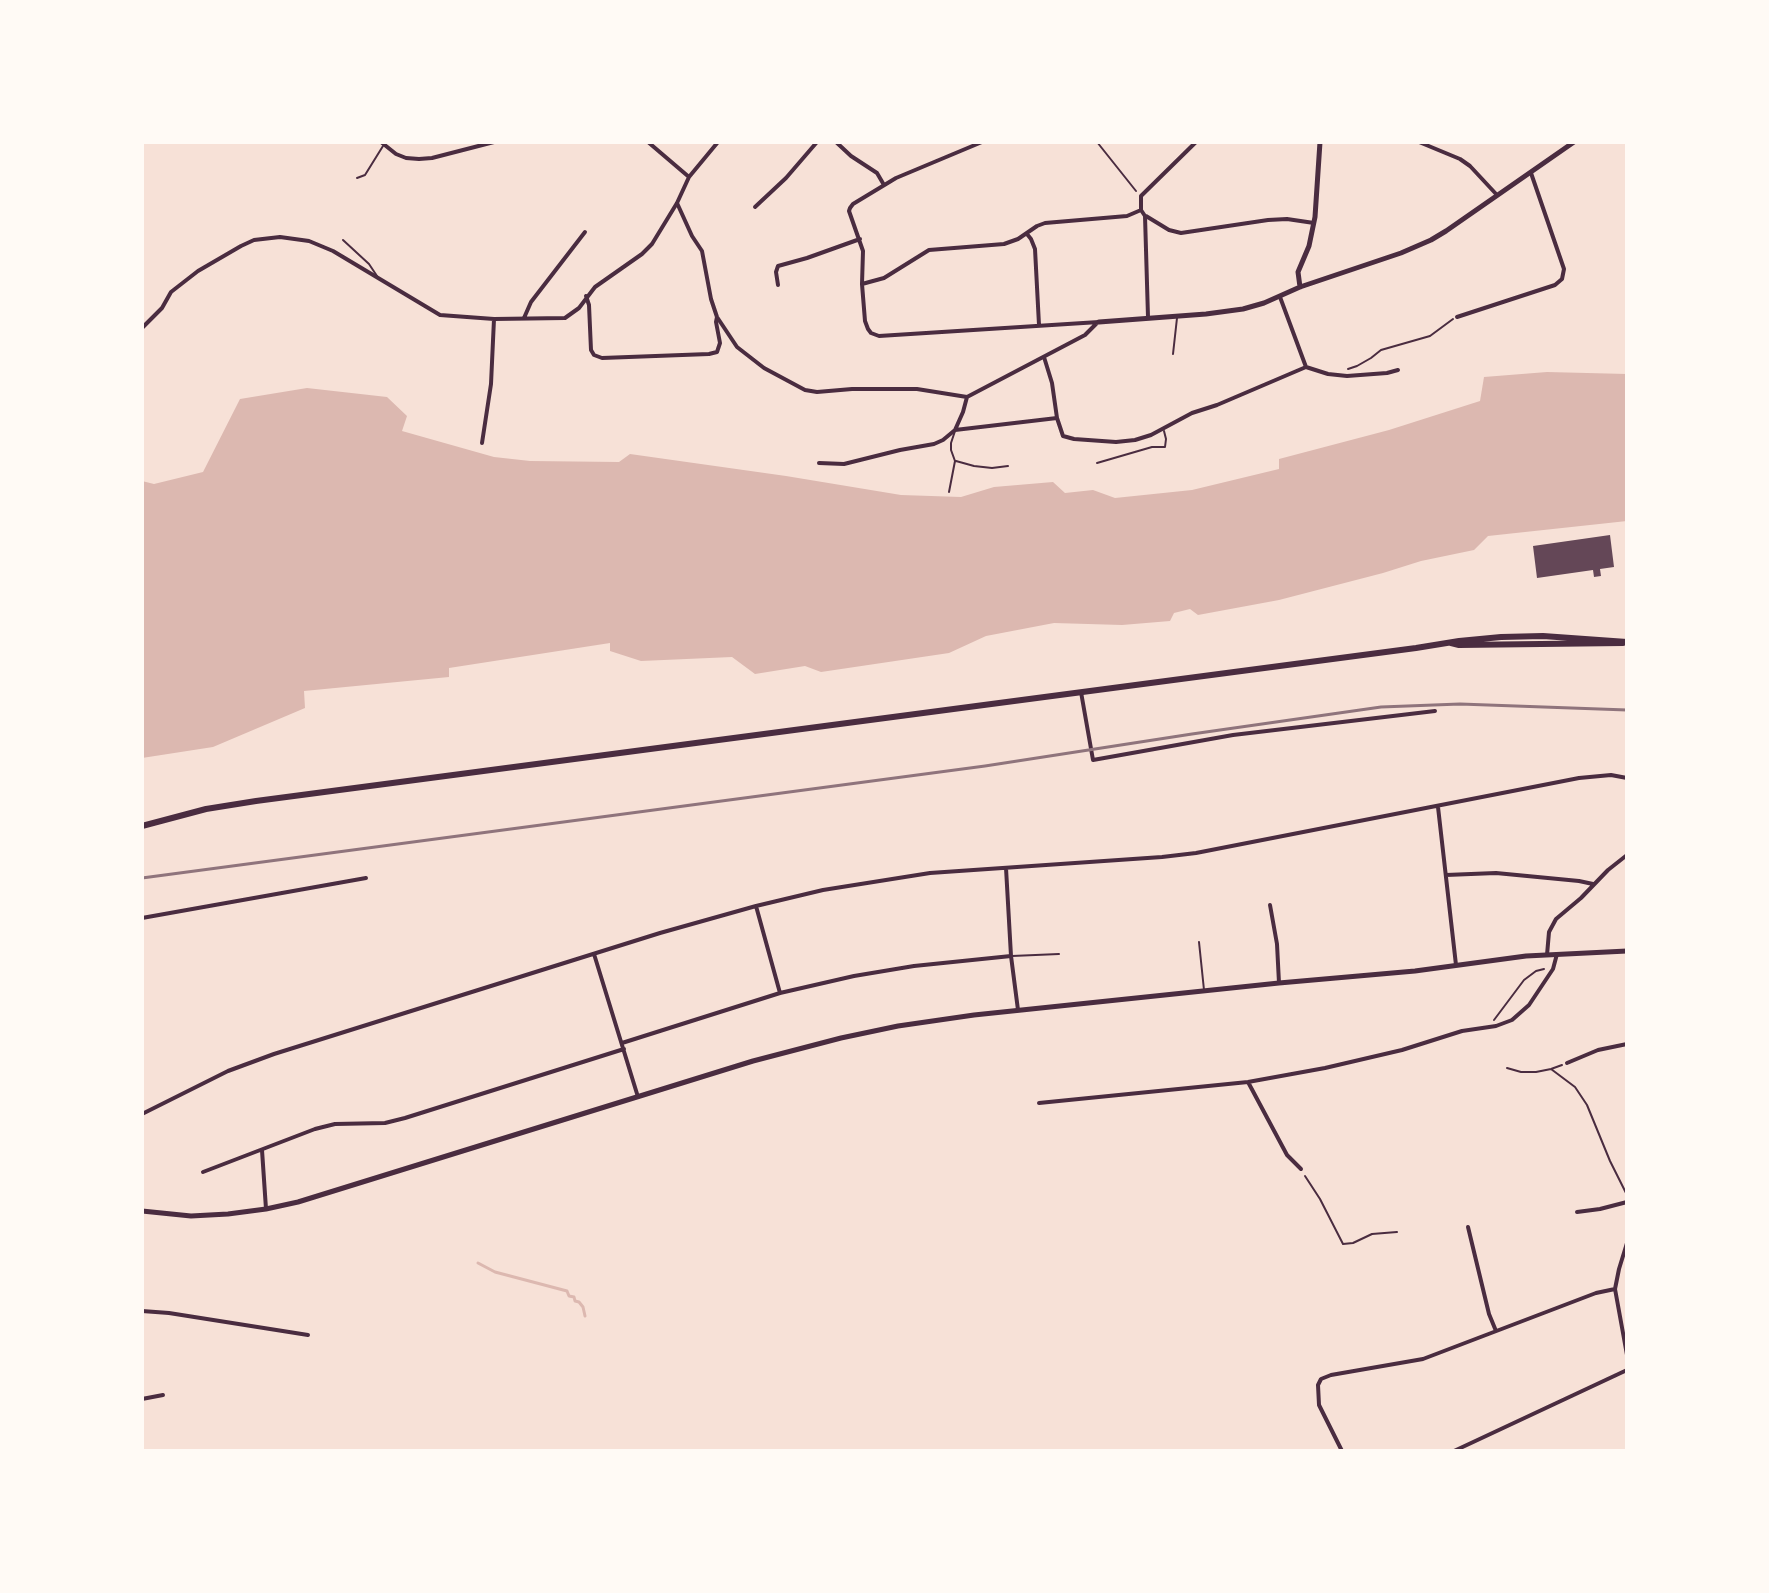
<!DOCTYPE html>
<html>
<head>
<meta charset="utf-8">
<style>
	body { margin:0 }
	#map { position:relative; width:1769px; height:1593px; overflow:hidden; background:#f7e1d7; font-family:Arial,sans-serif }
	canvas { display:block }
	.frame { position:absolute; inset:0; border:144px solid #fffaf5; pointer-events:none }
</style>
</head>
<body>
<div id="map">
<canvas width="1769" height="1593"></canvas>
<div class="frame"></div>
</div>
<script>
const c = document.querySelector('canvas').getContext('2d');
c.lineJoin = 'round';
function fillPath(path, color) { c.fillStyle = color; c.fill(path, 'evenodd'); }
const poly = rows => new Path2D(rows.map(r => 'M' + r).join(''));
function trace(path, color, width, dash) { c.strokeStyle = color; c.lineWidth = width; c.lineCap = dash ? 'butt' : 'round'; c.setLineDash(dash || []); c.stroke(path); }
fillPath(poly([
	[1547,372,1627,374,1627,521,1488,536,1474,550,1421,561,1383,573,1279,600,1198,615,1190,609,1174,613,1170,621,1122,625,1054,623,986,636,949,653,821,672,805,666,755,674,732,657,641,661,610,651,610,643,449,668,449,677,304,691,305,708,213,747,142,758,142,481,154,484,203,472,240,399,307,388,387,397,407,416,402,431,494,457,530,461,619,462,630,454,786,476,901,495,961,497,994,487,1053,482,1065,493,1093,490,1115,498,1192,490,1279,469,1279,459,1389,430,1480,401,1484,377]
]), '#dcb8b0');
trace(poly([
	[478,1263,495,1272,567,1291,569,1296,574,1297,575,1301,579,1302,583,1307,585,1316]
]), '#dcb8b0', 3);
fillPath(poly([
	[1610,535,1614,567,1600,569,1601,576,1594,577,1593,570,1537,578,1533,546]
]), '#644757');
trace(poly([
	[1097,142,1136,191],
	[1348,369,1357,366,1371,358,1381,350,1430,336,1453,319],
	[1494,1020,1524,980,1536,971,1544,969],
	[1507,1068,1521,1072,1536,1072,1551,1069,1562,1065],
	[1551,1069,1575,1087,1587,1105,1610,1161,1627,1195],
	[1305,1176,1320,1199,1343,1244,1353,1243,1372,1234,1397,1232]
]), '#4a2c40', 2);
trace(poly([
	[357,178,365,175,383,146],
	[343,240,369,264,377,276],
	[1173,354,1177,318],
	[956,461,974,466,992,468,1008,466],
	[1097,463,1152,447,1165,447,1166,439,1164,431],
	[949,492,955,461,951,450,951,443,955,431],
	[1199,942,1204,990],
	[1012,956,1059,954]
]), '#4a2c40', 2);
trace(poly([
	[381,142,396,154,406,158,419,159,432,158,494,142],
	[648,142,689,177],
	[836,142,851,156,877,173,884,185],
	[982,142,896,178,853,204,850,208,849,211,863,251,862,284,865,321,868,329,871,333,879,336,1099,322],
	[1419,142,1460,159,1470,166,1497,195],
	[677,203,692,236,702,251,711,299,717,317,737,347,764,368,805,390,817,392,852,389,917,389,967,397],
	[755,207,786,178,817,142],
	[1146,216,1169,230,1181,233,1268,220,1287,219,1314,223],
	[1027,234,1031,239,1035,249,1039,325],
	[862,284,884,278,929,250,1004,244,1018,239,1037,226,1045,223,1127,216,1141,210],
	[778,285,776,272,778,266,807,258,860,239],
	[586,296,589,305,591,350,594,355,602,358,709,354,717,352,720,343,716,322,717,317],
	[1280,297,1306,367],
	[1148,317,1145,216,1141,210,1141,196,1196,142],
	[1457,317,1555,285,1562,279,1564,269,1531,173],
	[524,318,531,302,585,232],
	[142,328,162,308,171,292,198,271,241,246,254,240,280,237,309,241,333,251,440,315,494,319,565,318,579,308,595,287,642,254,652,244,677,203,689,177,718,142],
	[1044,357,1052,383,1057,418,1063,436,1074,439,1116,442,1135,440,1151,435,1192,413,1217,405,1306,367,1328,374,1347,376,1387,373,1398,370],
	[955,430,963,412,967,397,1085,335,1097,323],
	[482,443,491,384,494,319],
	[819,463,844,464,900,450,934,444,943,440,955,430,1057,418],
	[1081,692,1093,760,1233,735,1435,711],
	[1438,807,1456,965],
	[1006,868,1011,956,1018,1010],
	[1446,875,1496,873,1579,881,1593,884],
	[1270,905,1277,944,1279,983],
	[756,906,780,993],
	[142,918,366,878],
	[594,954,638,1097],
	[1547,955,1549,932,1556,919,1581,898,1608,870,1627,855],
	[622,1043,780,993,854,976,914,966,1011,956],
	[1567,1063,1598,1050,1627,1044],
	[1248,1082,1287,1155,1301,1169],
	[1039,1103,1248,1082,1325,1068,1402,1050,1462,1031,1496,1026,1512,1020,1529,1005,1553,969,1557,954],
	[142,1114,228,1071,274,1054,660,933,756,906,823,890,930,873,1162,857,1196,853,1579,778,1611,775,1627,778],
	[262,1150,266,1209],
	[203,1172,315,1129,335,1124,385,1123,405,1118,624,1049],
	[1577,1212,1600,1209,1627,1202],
	[1468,1227,1489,1314,1496,1331],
	[1627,1243,1619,1269,1615,1289,1627,1355],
	[142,1311,169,1313,308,1335],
	[142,1399,163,1395],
	[1342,1451,1319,1405,1318,1385,1321,1379,1331,1375,1423,1359,1596,1293,1615,1289],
	[1454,1451,1627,1370]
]), '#4a2c40', 4);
trace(poly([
	[1300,287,1298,272,1309,246,1315,217,1320,142],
	[1099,322,1206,314,1243,309,1264,303,1300,287,1401,253,1431,240,1446,231,1574,142],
	[142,1211,191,1216,228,1214,266,1209,298,1202,753,1061,841,1038,898,1026,974,1015,1279,983,1415,971,1526,956,1627,951]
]), '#4a2c40', 5);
trace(poly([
	[1451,643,1459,645,1623,643],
	[142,826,206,809,256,801,1416,648,1459,641,1501,637,1543,636,1627,642]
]), '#4a2c40', 6);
trace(poly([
	[142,878,985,766,1192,734,1381,707,1460,704,1627,710]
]), '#8f747c', 3);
</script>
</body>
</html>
